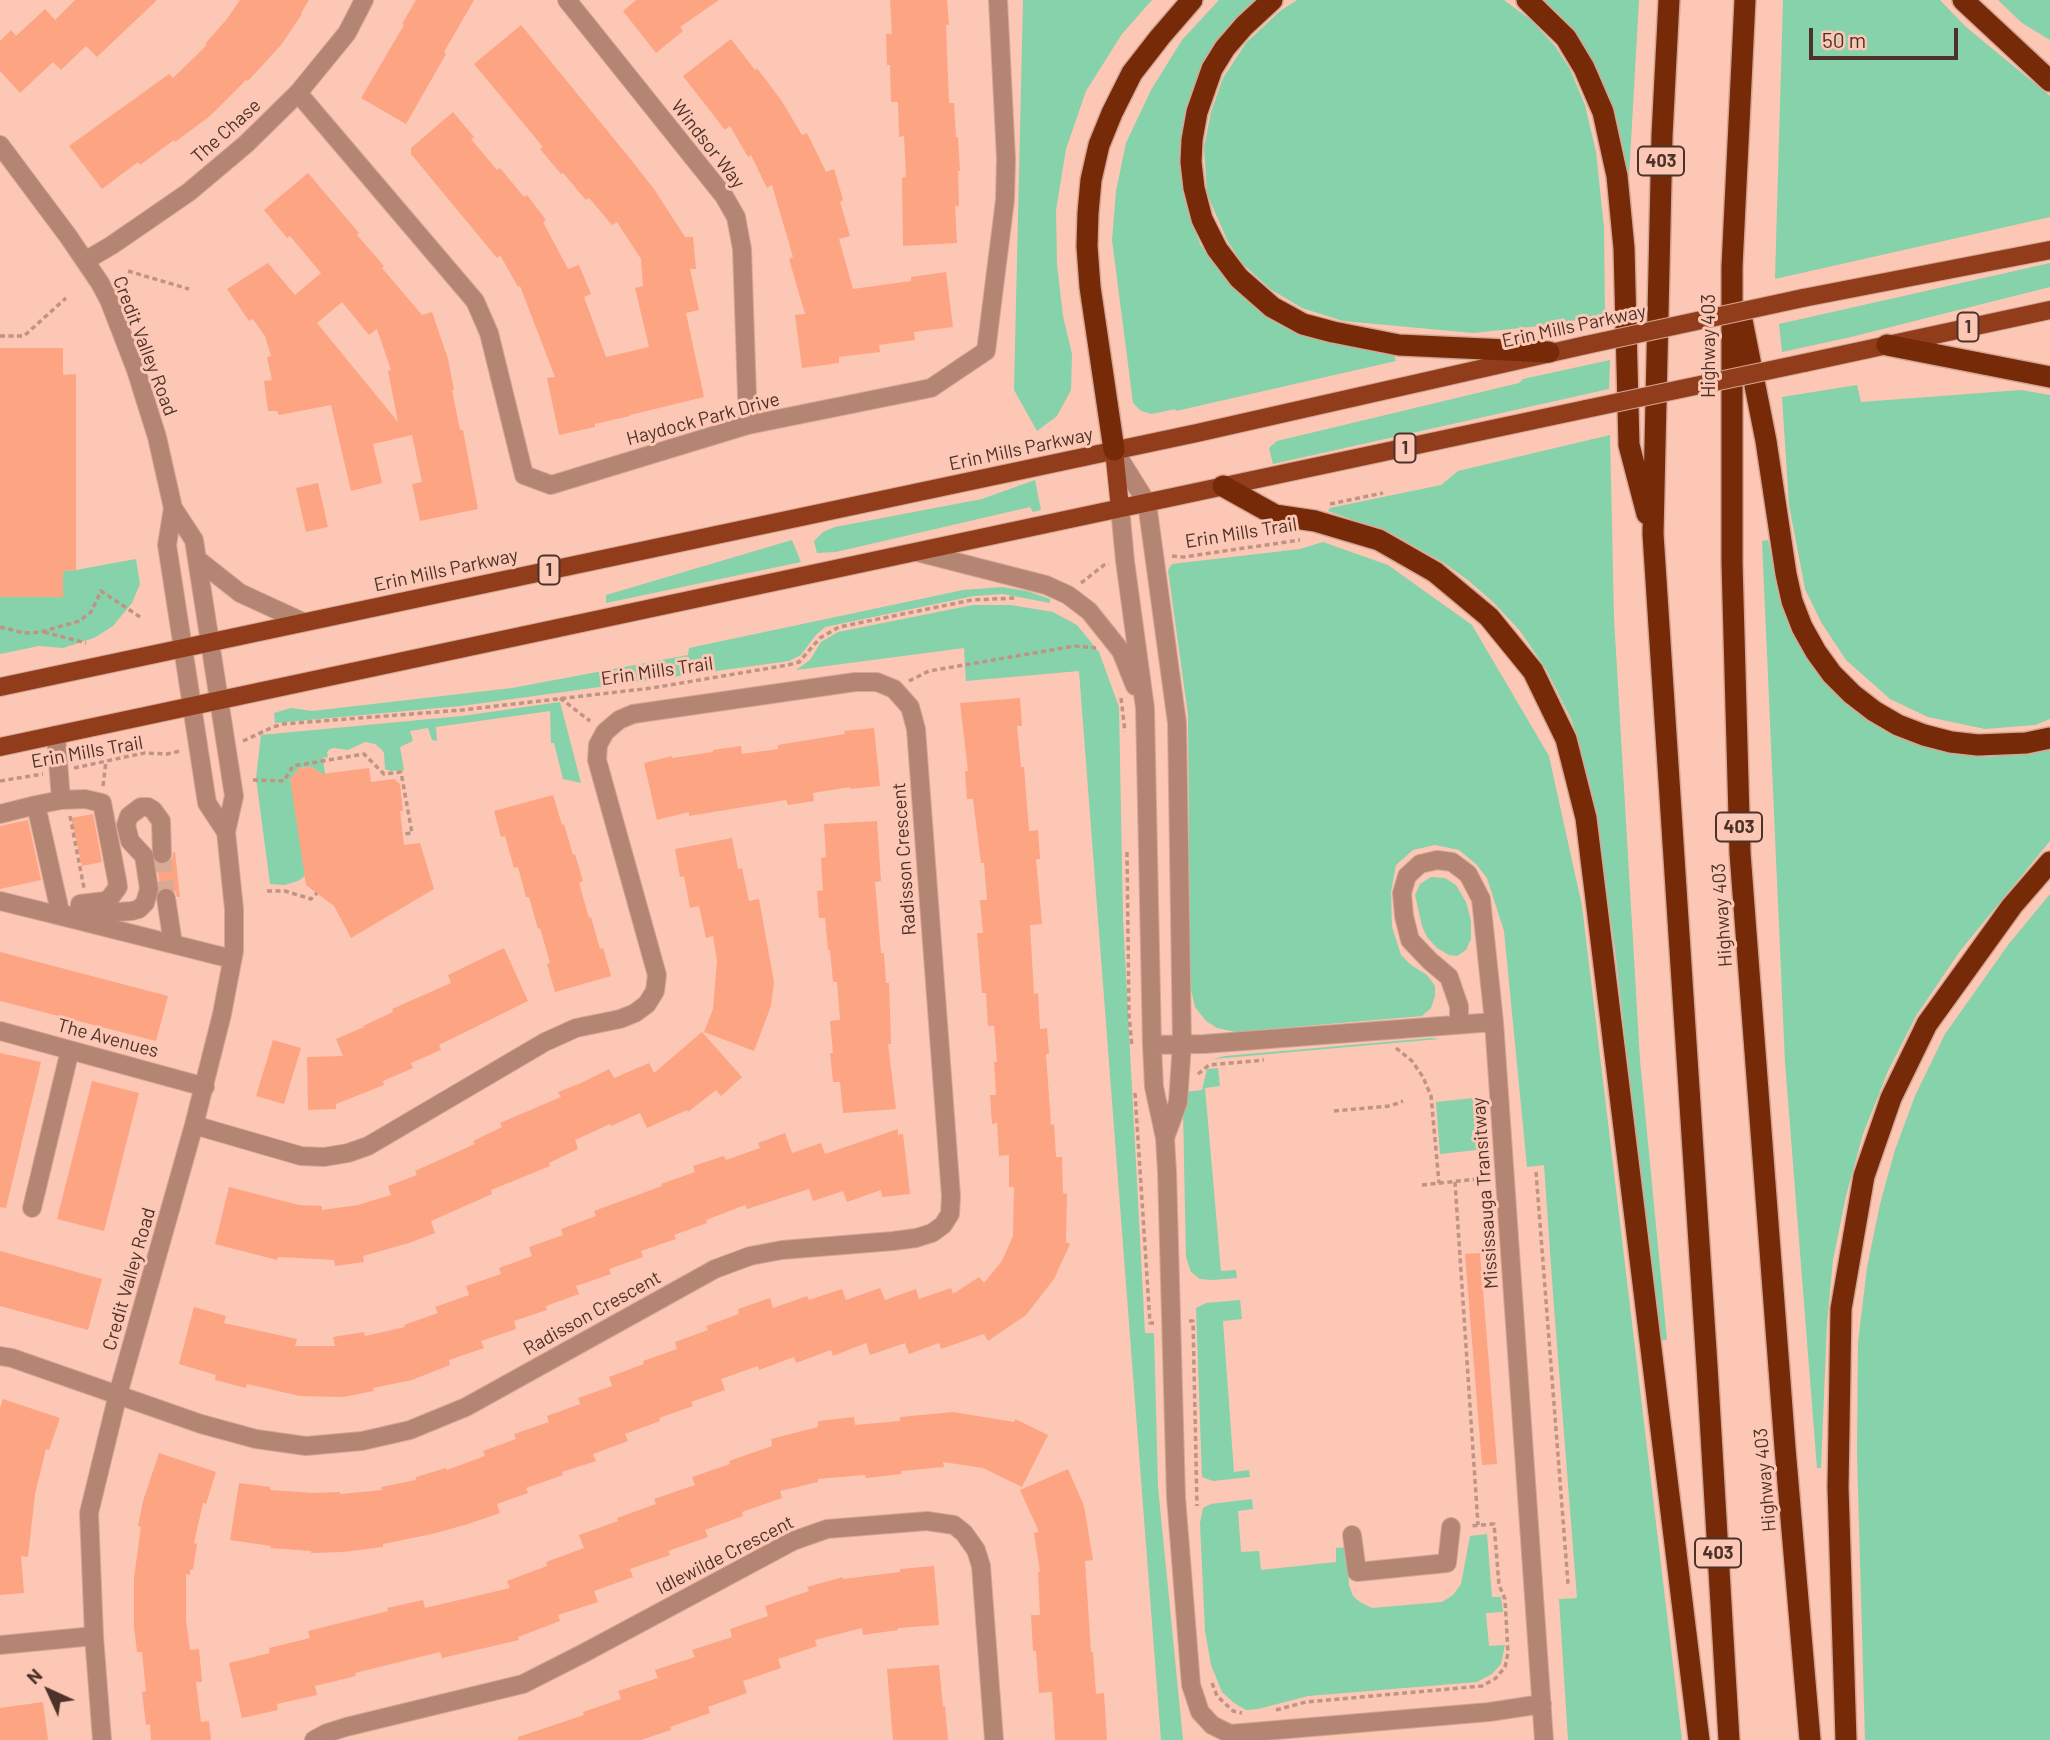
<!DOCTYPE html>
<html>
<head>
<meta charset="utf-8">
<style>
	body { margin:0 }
	#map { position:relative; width:2050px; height:1740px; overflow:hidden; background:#fcc7b4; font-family:Barlow,sans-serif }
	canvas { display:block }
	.north { position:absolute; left:14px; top:1656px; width:70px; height:70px; -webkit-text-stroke:5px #fcc7b4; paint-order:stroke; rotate:315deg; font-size:19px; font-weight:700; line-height:28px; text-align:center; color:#4c3229 }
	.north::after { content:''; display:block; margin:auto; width:24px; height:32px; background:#4c3229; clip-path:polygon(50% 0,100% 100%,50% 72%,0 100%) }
	.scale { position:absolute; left:1809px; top:28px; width:149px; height:32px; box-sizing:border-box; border:4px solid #4c3229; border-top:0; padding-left:9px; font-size:21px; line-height:24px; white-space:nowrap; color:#4c3229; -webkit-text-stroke:5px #fcc7b4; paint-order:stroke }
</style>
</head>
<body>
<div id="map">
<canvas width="2050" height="1740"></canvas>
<div class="north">N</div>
<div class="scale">50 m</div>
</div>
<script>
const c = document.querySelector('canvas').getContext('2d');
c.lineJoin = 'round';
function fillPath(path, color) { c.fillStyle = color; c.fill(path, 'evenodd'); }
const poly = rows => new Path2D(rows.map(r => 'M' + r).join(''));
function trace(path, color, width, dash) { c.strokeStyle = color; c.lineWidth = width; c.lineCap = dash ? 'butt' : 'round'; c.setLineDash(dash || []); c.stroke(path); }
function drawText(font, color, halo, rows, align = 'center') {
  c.font = font + ' Barlow,sans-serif'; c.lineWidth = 6; c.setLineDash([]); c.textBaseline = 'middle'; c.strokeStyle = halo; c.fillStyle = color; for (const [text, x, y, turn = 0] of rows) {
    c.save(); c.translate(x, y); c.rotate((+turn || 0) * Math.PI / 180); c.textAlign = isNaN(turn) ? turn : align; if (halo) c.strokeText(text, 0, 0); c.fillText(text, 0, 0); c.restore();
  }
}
fillPath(poly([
	[1023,0,1152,0,1122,34,1086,91,1066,149,1056,210,1057,265,1063,316,1072,354,1071,390,1057,416,1037,431,1014,390],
	[1219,0,1257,0,1208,56,1190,97,1181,147,1187,207,1200,244,1233,288,1259,311,1294,329,1331,342,1394,355,1396,361,1176,411,1175,409,1152,414,1141,411,1133,403,1112,240,1116,191,1126,143,1151,90,1182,40],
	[1297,0,1504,0,1531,20,1555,46,1570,69,1585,105,1596,152,1604,228,1605,315,1549,325,1473,333,1343,321,1302,308,1270,289,1243,264,1228,242,1207,194,1204,147,1211,112,1223,78,1246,43,1280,11],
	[1541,0,1639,0,1629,177,1626,177,1611,106,1598,73,1585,48,1558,13],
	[1783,0,1940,0,1966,27,2050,96,2050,217,1775,279],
	[1998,0,2050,0,2050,40,2022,23],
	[2050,263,2050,287,1851,337,1782,352,1779,324],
	[1610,360,1609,389,1273,464,1269,448,1277,441,1519,383,1523,379],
	[1857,385,1861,402,2021,390,2050,395,2050,719,2035,725,1985,729,1928,717,1890,699,1846,660,1821,622,1805,589,1789,505,1782,397],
	[1610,435,1614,618,1640,1060,1667,1340,1659,1340,1615,950,1592,793,1572,721,1546,669,1520,631,1493,602,1469,581,1444,563,1393,534,1328,511,1330,508,1441,485,1458,471],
	[1035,480,1041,510,1033,512,1030,507,836,552,817,553,814,541,823,532,835,527,982,499],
	[792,540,801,562,606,603,606,595],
	[1768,540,1778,585,1806,653,1946,752,1988,757,2035,753,2050,749,2050,841,1960,951,1916,1016,1888,1071,1863,1134,1846,1196,1833,1260,1827,1323,1821,1468,1817,1468,1785,1062,1762,541],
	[1323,542,1388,565,1472,625,1549,756,1582,906,1682,1740,1568,1740,1559,1599,1577,1598,1553,1294,1544,1165,1527,1167,1504,931,1487,878,1476,864,1459,850,1435,845,1413,850,1396,865,1391,892,1392,927,1401,955,1411,965,1427,975,1435,986,1435,996,1431,1008,1422,1016,1236,1032,1217,1028,1206,1021,1195,1007,1190,985,1188,715,1168,570,1172,564,1300,549],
	[136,559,140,584,132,603,113,626,94,638,63,648,39,646,0,654,0,597,63,597,63,571,76,570],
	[1002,587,1027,591,1050,599,1050,603,1003,594,974,596,825,627,815,636,801,655,789,661,461,706,275,723,274,713,291,708,312,711,512,688,688,655,689,648,963,590],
	[973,605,1011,605,1053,612,1077,625,1099,652,1119,707,1123,919,1145,1333,1154,1333,1158,1487,1183,1740,1161,1740,1079,671,966,681,964,648,796,670,810,660,821,642,838,632],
	[560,702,581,783,563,779,554,743,551,743,550,711,436,727,437,741,432,740,428,728,410,731,413,741,400,747,404,770,390,771,385,769,384,753,381,749,375,744,365,742,348,750,334,748,330,749,327,752,328,757,323,758,325,774,322,774,312,767,299,768,295,805,305,876,298,881,284,885,270,884,256,778,261,735,462,716],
	[1431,877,1445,878,1456,885,1466,902,1471,921,1471,939,1466,950,1457,956,1449,955,1437,948,1427,937,1422,926,1415,895,1420,884],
	[2050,894,2050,1740,1865,1740,1857,1453,1858,1342,1867,1268,1880,1204,1895,1150,1915,1096,1945,1034,2008,945],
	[1431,1038,1439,1039,1213,1059,1225,1056],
	[1218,1068,1220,1086,1205,1088,1221,1271,1236,1270,1237,1278,1212,1280,1200,1279,1191,1272,1186,1257,1183,1110,1184,1092,1202,1090,1207,1069],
	[1483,1097,1477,1150,1440,1154,1436,1102],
	[1240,1300,1242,1319,1223,1321,1234,1472,1249,1470,1250,1477,1213,1481,1202,1477,1196,1308,1206,1303],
	[1252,1499,1253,1509,1238,1511,1241,1552,1259,1551,1261,1570,1336,1562,1336,1548,1347,1547,1349,1585,1353,1596,1360,1602,1372,1608,1442,1602,1453,1595,1461,1584,1470,1536,1487,1534,1492,1597,1501,1597,1503,1612,1486,1613,1489,1646,1505,1645,1501,1664,1492,1674,1477,1682,1308,1696,1258,1709,1246,1710,1234,1703,1222,1692,1211,1665,1205,1631,1200,1523,1203,1508,1211,1504]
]), '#86d2ab');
fillPath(poly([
	[75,0,157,0,97,57,86,46,61,70,53,62,20,93,0,71,0,41,11,30,16,36,45,9,55,20],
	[240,0,309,0,301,13,302,14,281,45,248,81,246,80,210,116,175,142,174,140,140,165,138,162,102,189,69,146,169,74,173,78,207,45,205,44,227,19],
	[416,0,474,0,444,52,446,54,406,124,361,98,404,25,402,24],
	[636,0,719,0,680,27,683,31,656,53,623,11],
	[890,0,947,0,949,25,946,25,949,103,954,103,956,137,958,137,960,171,958,171,959,206,955,206,957,243,903,246,902,178,906,177,904,136,899,137,898,102,891,102,890,65,887,65,886,34,892,34],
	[521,25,632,161,654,189,685,237,693,237,696,269,690,269,699,310,686,313,704,397,630,415,630,416,595,424,595,427,559,435,547,378,555,377,520,286,518,287,500,255,497,258,411,154,411,148,453,112,474,137,471,139,497,170,500,168,524,197,527,195,546,220,543,222,568,269,579,265,591,294,584,297,606,357,649,347,635,288,643,286,641,259,617,222,612,225,589,198,586,200,563,173,561,174,540,149,543,147,474,64],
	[731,39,755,70,757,68,781,100,802,135,807,133,826,172,834,169,843,200,840,202,850,236,839,239,853,289,911,281,911,277,946,272,953,327,914,332,915,340,879,345,880,352,839,357,839,363,802,368,795,315,805,314,789,259,793,257,772,185,767,188,751,155,748,157,730,126,725,130,683,76],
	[308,173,359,233,357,235,384,266,382,268,422,315,432,312,448,359,454,390,452,390,460,430,463,430,478,509,420,521,412,484,422,482,412,435,373,444,382,483,351,491,331,405,279,415,277,411,268,411,264,381,272,380,267,357,271,356,265,336,253,319,249,321,227,289,268,263,295,295,321,273,290,236,287,238,264,210],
	[342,302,369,335,377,329,391,370,388,371,398,422,317,323],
	[0,348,63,348,63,375,76,374,76,570,63,571,63,597,0,597],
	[318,483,328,527,306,532,296,488],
	[1020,698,1022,726,1017,726,1021,767,1024,767,1029,831,1038,830,1040,859,1036,859,1042,924,1030,925,1034,994,1038,993,1040,1029,1047,1028,1049,1054,1046,1054,1051,1125,1054,1124,1056,1157,1062,1157,1063,1193,1067,1194,1066,1242,1070,1244,1054,1279,1026,1315,988,1341,984,1334,941,1349,939,1343,909,1354,905,1343,870,1355,866,1343,833,1356,831,1350,796,1363,794,1357,759,1370,758,1366,721,1379,725,1390,691,1402,693,1406,659,1418,660,1421,625,1434,628,1441,593,1454,596,1461,562,1472,563,1475,526,1488,528,1493,497,1504,500,1513,468,1524,432,1534,383,1544,383,1547,343,1552,311,1553,311,1551,270,1548,271,1546,230,1540,239,1483,270,1487,270,1490,314,1493,340,1492,340,1494,382,1490,381,1487,416,1480,416,1477,446,1468,447,1470,485,1456,483,1451,516,1439,514,1434,549,1422,547,1416,580,1404,578,1398,612,1386,609,1377,644,1364,643,1361,677,1349,675,1342,708,1330,706,1326,739,1314,738,1309,770,1298,773,1308,807,1296,809,1300,842,1289,846,1300,880,1288,885,1300,916,1289,919,1299,951,1288,953,1294,979,1277,984,1283,1002,1261,1013,1236,1014,1187,1009,1187,1009,1155,999,1156,997,1123,992,1124,990,1095,996,1095,994,1062,997,1062,994,1026,988,1026,986,993,982,993,977,933,983,933,980,900,987,900,984,863,981,863,973,799,967,799,965,771,968,771,960,703],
	[874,728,880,786,850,789,850,787,813,793,814,801,788,805,786,800,689,816,689,812,657,820,644,763,672,756,672,758,713,752,713,750,741,746,742,754,778,749,778,745,845,734,844,731],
	[312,767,322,774,369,768,371,782,394,779,400,784,403,811,400,811,404,845,420,843,434,889,351,938,334,906,306,885,290,779,299,768],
	[553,795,562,825,564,824,573,855,575,854,583,881,579,883,589,918,591,917,600,949,603,948,611,976,555,992,547,964,550,963,540,928,538,929,529,897,526,897,518,867,514,868,505,836,501,837,494,811],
	[93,814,102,862,82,866,71,818],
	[28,820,41,880,0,889,0,826],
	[877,821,881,881,875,882,881,953,884,953,886,983,889,983,891,1044,888,1044,896,1109,843,1113,840,1082,833,1082,830,1053,833,1053,830,1021,840,1020,837,982,833,982,830,950,828,950,825,918,819,918,817,891,823,890,821,858,826,857,824,824],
	[732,838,738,869,742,868,749,901,759,899,774,982,771,1006,754,1051,704,1032,713,1009,717,961,713,936,706,938,699,906,690,908,684,876,680,877,675,849],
	[173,852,175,852,180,897,177,897,175,891,171,888,160,888,157,864,163,865,169,863,172,859],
	[504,948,528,1001,439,1045,441,1050,411,1063,413,1068,383,1081,384,1085,336,1104,336,1109,308,1110,307,1057,343,1056,336,1039,364,1027,363,1026,393,1012,392,1009,451,983,448,975],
	[0,952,168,996,156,1041,0,1001],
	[702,1032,742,1077,721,1096,716,1090,688,1112,687,1110,647,1128,640,1113,611,1126,610,1124,575,1140,578,1149,549,1163,550,1166,491,1190,492,1194,431,1221,435,1233,409,1243,363,1256,364,1262,335,1266,334,1260,278,1257,277,1260,215,1244,229,1187,299,1205,322,1206,322,1210,358,1205,391,1195,388,1186,417,1175,415,1171,475,1144,473,1141,502,1127,500,1123,561,1097,558,1092,581,1083,609,1069,614,1078,649,1063,654,1073],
	[273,1040,301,1048,284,1104,256,1096],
	[0,1053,41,1062,6,1208,0,1207],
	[92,1081,139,1093,104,1231,57,1219],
	[898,1129,898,1135,903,1134,910,1194,882,1197,881,1190,847,1202,843,1191,813,1201,809,1189,747,1209,745,1205,706,1220,707,1223,674,1235,676,1239,641,1251,643,1257,609,1269,611,1274,576,1286,579,1294,546,1306,547,1310,514,1321,516,1329,481,1341,484,1348,449,1360,450,1365,412,1380,373,1388,374,1391,343,1397,300,1396,247,1384,246,1388,215,1380,216,1375,179,1364,194,1307,226,1316,224,1323,297,1339,295,1346,335,1346,333,1337,364,1332,365,1336,405,1327,404,1325,438,1313,435,1307,469,1295,466,1286,501,1274,499,1268,532,1256,529,1247,563,1235,561,1229,596,1216,594,1211,662,1186,661,1184,695,1172,693,1166,724,1156,726,1160,760,1148,758,1143,785,1133,792,1153,821,1143,825,1154],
	[0,1251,102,1279,88,1330,0,1306],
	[1480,1253,1497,1464,1482,1465,1465,1254],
	[3,1399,60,1418,49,1450,46,1449,35,1494,28,1557,21,1556,24,1593,0,1595,0,1408],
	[953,1412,1014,1422,1015,1419,1048,1435,1022,1487,983,1468,943,1462,944,1467,901,1471,901,1474,866,1478,865,1475,818,1479,818,1482,780,1491,782,1498,742,1512,743,1516,705,1530,708,1537,668,1551,670,1555,630,1569,633,1577,594,1591,598,1602,558,1615,560,1621,518,1637,519,1640,442,1658,440,1652,355,1673,356,1676,315,1686,317,1695,277,1704,278,1710,242,1718,229,1663,270,1653,269,1648,310,1638,308,1631,388,1611,387,1608,423,1600,425,1608,510,1588,507,1581,547,1566,546,1562,584,1548,579,1535,618,1521,617,1518,656,1504,654,1499,695,1485,692,1477,730,1464,729,1461,772,1446,771,1439,818,1427,818,1421,854,1417,855,1425,900,1421,900,1417],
	[159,1453,216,1472,206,1504,203,1503,194,1543,197,1544,193,1569,190,1570,190,1575,186,1574,186,1620,190,1650,199,1649,202,1682,196,1682,201,1722,209,1721,211,1740,151,1740,150,1724,146,1725,142,1692,146,1691,142,1652,137,1652,134,1627,134,1578,141,1527,138,1526,143,1501],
	[1068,1469,1084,1506,1093,1560,1085,1561,1091,1652,1093,1652,1096,1694,1104,1693,1107,1740,1055,1740,1052,1692,1039,1693,1036,1651,1033,1651,1031,1615,1040,1615,1038,1572,1040,1572,1034,1533,1039,1532,1020,1490],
	[934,1566,939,1625,898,1628,898,1630,863,1635,862,1628,815,1640,817,1646,778,1659,781,1668,743,1681,747,1693,708,1707,710,1713,670,1727,671,1730,641,1740,518,1740,518,1737,584,1715,583,1712,621,1699,618,1691,658,1678,655,1670,695,1657,692,1650,732,1637,730,1629,768,1616,765,1606,809,1591,807,1587,843,1577,843,1579,900,1572,900,1569],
	[939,1665,943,1707,945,1706,948,1740,893,1740,887,1669],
	[43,1702,48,1740,0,1740,0,1708]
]), '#fda483');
trace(poly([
	[162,854,166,898]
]), '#d9a998', 18, [18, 9]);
const minor = poly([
	[567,0,724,196,736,217,742,249,748,425],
	[298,93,475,301,489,333,524,475,551,485,748,425,931,388,986,351,1005,200,1006,159,998,0],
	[0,145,68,236,100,283,109,300,136,370,157,437,173,508,194,540,234,796,226,832,234,909,234,951,222,1014,194,1125,118,1394,89,1513,94,1636,102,1740],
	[85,261,112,245,189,192,246,144,298,93,347,33,364,0],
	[1114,450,1147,503,1177,723,1182,1044,1178,1102,1165,1138],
	[173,508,167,545,207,803,226,832],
	[1120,508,1125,561,1145,708,1152,1045,1154,1087,1165,1138,1167,1172,1176,1497,1191,1685,1200,1712,1212,1725,1230,1734,1489,1712,1542,1704],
	[917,552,1046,585,1068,595,1089,611,1121,651,1135,686],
	[197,559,240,593,303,622],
	[56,735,61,800,36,805,61,916,232,959],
	[61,800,85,799,102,803,117,880,118,887,110,898,105,901,80,904],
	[0,814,36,805],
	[166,898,173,944],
	[0,901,61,916,132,911,139,909,145,903,149,889,144,856,130,841,126,825,129,816,141,807,148,807,153,810,161,821,162,854],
	[1459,1024,1459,1006,1449,977,1430,961,1410,940,1404,916,1402,893,1407,876,1420,864,1437,860,1452,862,1468,874,1481,899,1494,1022],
	[0,1031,205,1087],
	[1152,1045,1204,1044,1494,1022,1544,1740],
	[32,1208,70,1050],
	[0,1356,12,1358,201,1424,256,1439,306,1446,362,1441,410,1430,466,1407,715,1269,750,1256,782,1250,893,1241,916,1238,932,1233,943,1225,950,1214,951,1196,916,729,910,707,894,689,877,682,855,682,633,714,619,720,605,732,598,745,597,760,657,975,655,991,647,1004,635,1013,620,1019,576,1028,545,1042,368,1146,348,1153,324,1157,301,1156,194,1125],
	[1352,1535,1357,1572,1447,1563,1451,1527],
	[0,1645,94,1636],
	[314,1740,327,1733,346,1727,523,1684,584,1653,793,1541,827,1529,927,1521,954,1525,964,1533,976,1550,981,1566,994,1740]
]);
const major = poly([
	[1803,298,2050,250],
	[1804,363,2050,310],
	[1114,450,1120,508],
	[0,687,1197,433,1586,345],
	[0,747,1586,409]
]);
const highway = poly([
	[1272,0,1244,26,1225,48,1212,69,1197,112,1192,140,1191,162,1194,188,1202,219,1217,249,1239,278,1272,307,1303,324,1333,332,1399,345,1549,352],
	[1527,0,1566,38,1584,68,1603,112,1617,176,1624,248,1629,445,1647,514],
	[1669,0,1662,136,1653,534,1707,1366,1729,1740],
	[1745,0,1732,267,1732,563,1740,853,1785,1448,1810,1740],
	[1963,0,2050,81],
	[1741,315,1766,441,1786,574,1792,601,1802,627,1816,652,1832,674,1852,694,1874,711,1898,725,1924,735,1951,742,1978,745,2026,743,2050,738],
	[1887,345,2050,377],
	[1114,450,1090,287,1087,246,1088,213,1091,180,1099,145,1112,113,1132,73,1160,37,1192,0],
	[1223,486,1275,515,1315,521,1379,540,1435,572,1489,617,1533,671,1566,739,1586,818,1699,1740],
	[1846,1740,1838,1487,1841,1309,1864,1176,1891,1098,1927,1024,2012,906,2050,862]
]);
trace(minor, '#d5a695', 20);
trace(major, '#d5a695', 20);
trace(highway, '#d5a695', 24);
trace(poly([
	[128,271,189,289],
	[0,336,24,336,66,298],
	[1330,504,1383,493],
	[1172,556,1183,557,1300,540],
	[1081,583,1104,565,1109,564],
	[0,627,24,633,41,632,79,621,91,612,101,591,143,619],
	[44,632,86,643],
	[909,681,929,671,1075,646,1096,648],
	[560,698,590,721],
	[1121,698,1125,732],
	[243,741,273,727,283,724,462,710,652,688,788,665,799,662,820,638,839,627,972,600,1016,598],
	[74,768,144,753,167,754,180,751],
	[253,780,284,781,293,766,364,754,384,774,401,772,412,833,403,834],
	[0,781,43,774],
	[103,786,106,761],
	[70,816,84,888],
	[1127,852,1129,1015,1132,1047],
	[267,891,285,891,311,899,317,893],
	[1396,1048,1412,1061,1423,1077,1431,1096,1439,1183],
	[1198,1074,1209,1065,1264,1060],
	[1135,1093,1150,1323,1154,1323],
	[1334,1111,1390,1106,1403,1101],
	[1536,1172,1568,1584],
	[1455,1182,1478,1525],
	[1422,1185,1477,1179],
	[1189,1321,1193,1321,1197,1506],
	[1212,1683,1217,1696,1233,1711,1242,1713],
	[1276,1710,1306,1702,1482,1686,1496,1678,1505,1667,1508,1653,1505,1599,1499,1585,1494,1524,1469,1526]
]), '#bf9484', 3.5, [5, 3.5]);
trace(minor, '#b58573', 18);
trace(major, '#913d1b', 18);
trace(highway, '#772a07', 21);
const majorBridge = poly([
	[1586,345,1803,298],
	[1586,409,1804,363]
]);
trace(majorBridge, '#d5a695', 20, []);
trace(majorBridge, '#913d1b', 18);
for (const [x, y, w] of [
	[1661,161,46],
	[1968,327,21],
	[1405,448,21],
	[549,570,21],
	[1739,827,46],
	[1718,1553,46]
]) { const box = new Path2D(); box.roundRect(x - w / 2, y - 14.5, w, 29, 5); c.fillStyle = '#fcc7b4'; c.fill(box); trace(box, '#4c3229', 2); }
drawText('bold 18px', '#4c3229', null, [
	["403",1661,161],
	["1",1968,327],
	["1",1405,448],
	["1",549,570],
	["403",1739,827],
	["403",1718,1553]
]);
drawText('19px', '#4c3229', '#fcc7b4', [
	["The Chase",226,131,-42],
	["Windsor Way",708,144,52],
	["Erin Mills Parkway",1574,326,-12],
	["Credit Valley Road",145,346,69],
	["Highway 403",1709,346,-90],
	["Haydock Park Drive",703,419,-15],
	["Erin Mills Parkway",1021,449,-12],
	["Erin Mills Trail",1241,533,-9],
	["Erin Mills Parkway",446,570,-12],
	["Erin Mills Trail",657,671,-8],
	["Erin Mills Trail",87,752,-10],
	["Radisson Crescent",904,859,-94],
	["Highway 403",1722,915,-94],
	["The Avenues",108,1038,15],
	["Mississauga Transitway",1485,1193,-94],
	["Credit Valley Road",129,1279,-74],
	["Radisson Crescent",592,1313,-29],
	["Highway 403",1765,1480,-95],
	["Idlewilde Crescent",725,1555,-27]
]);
</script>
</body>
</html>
